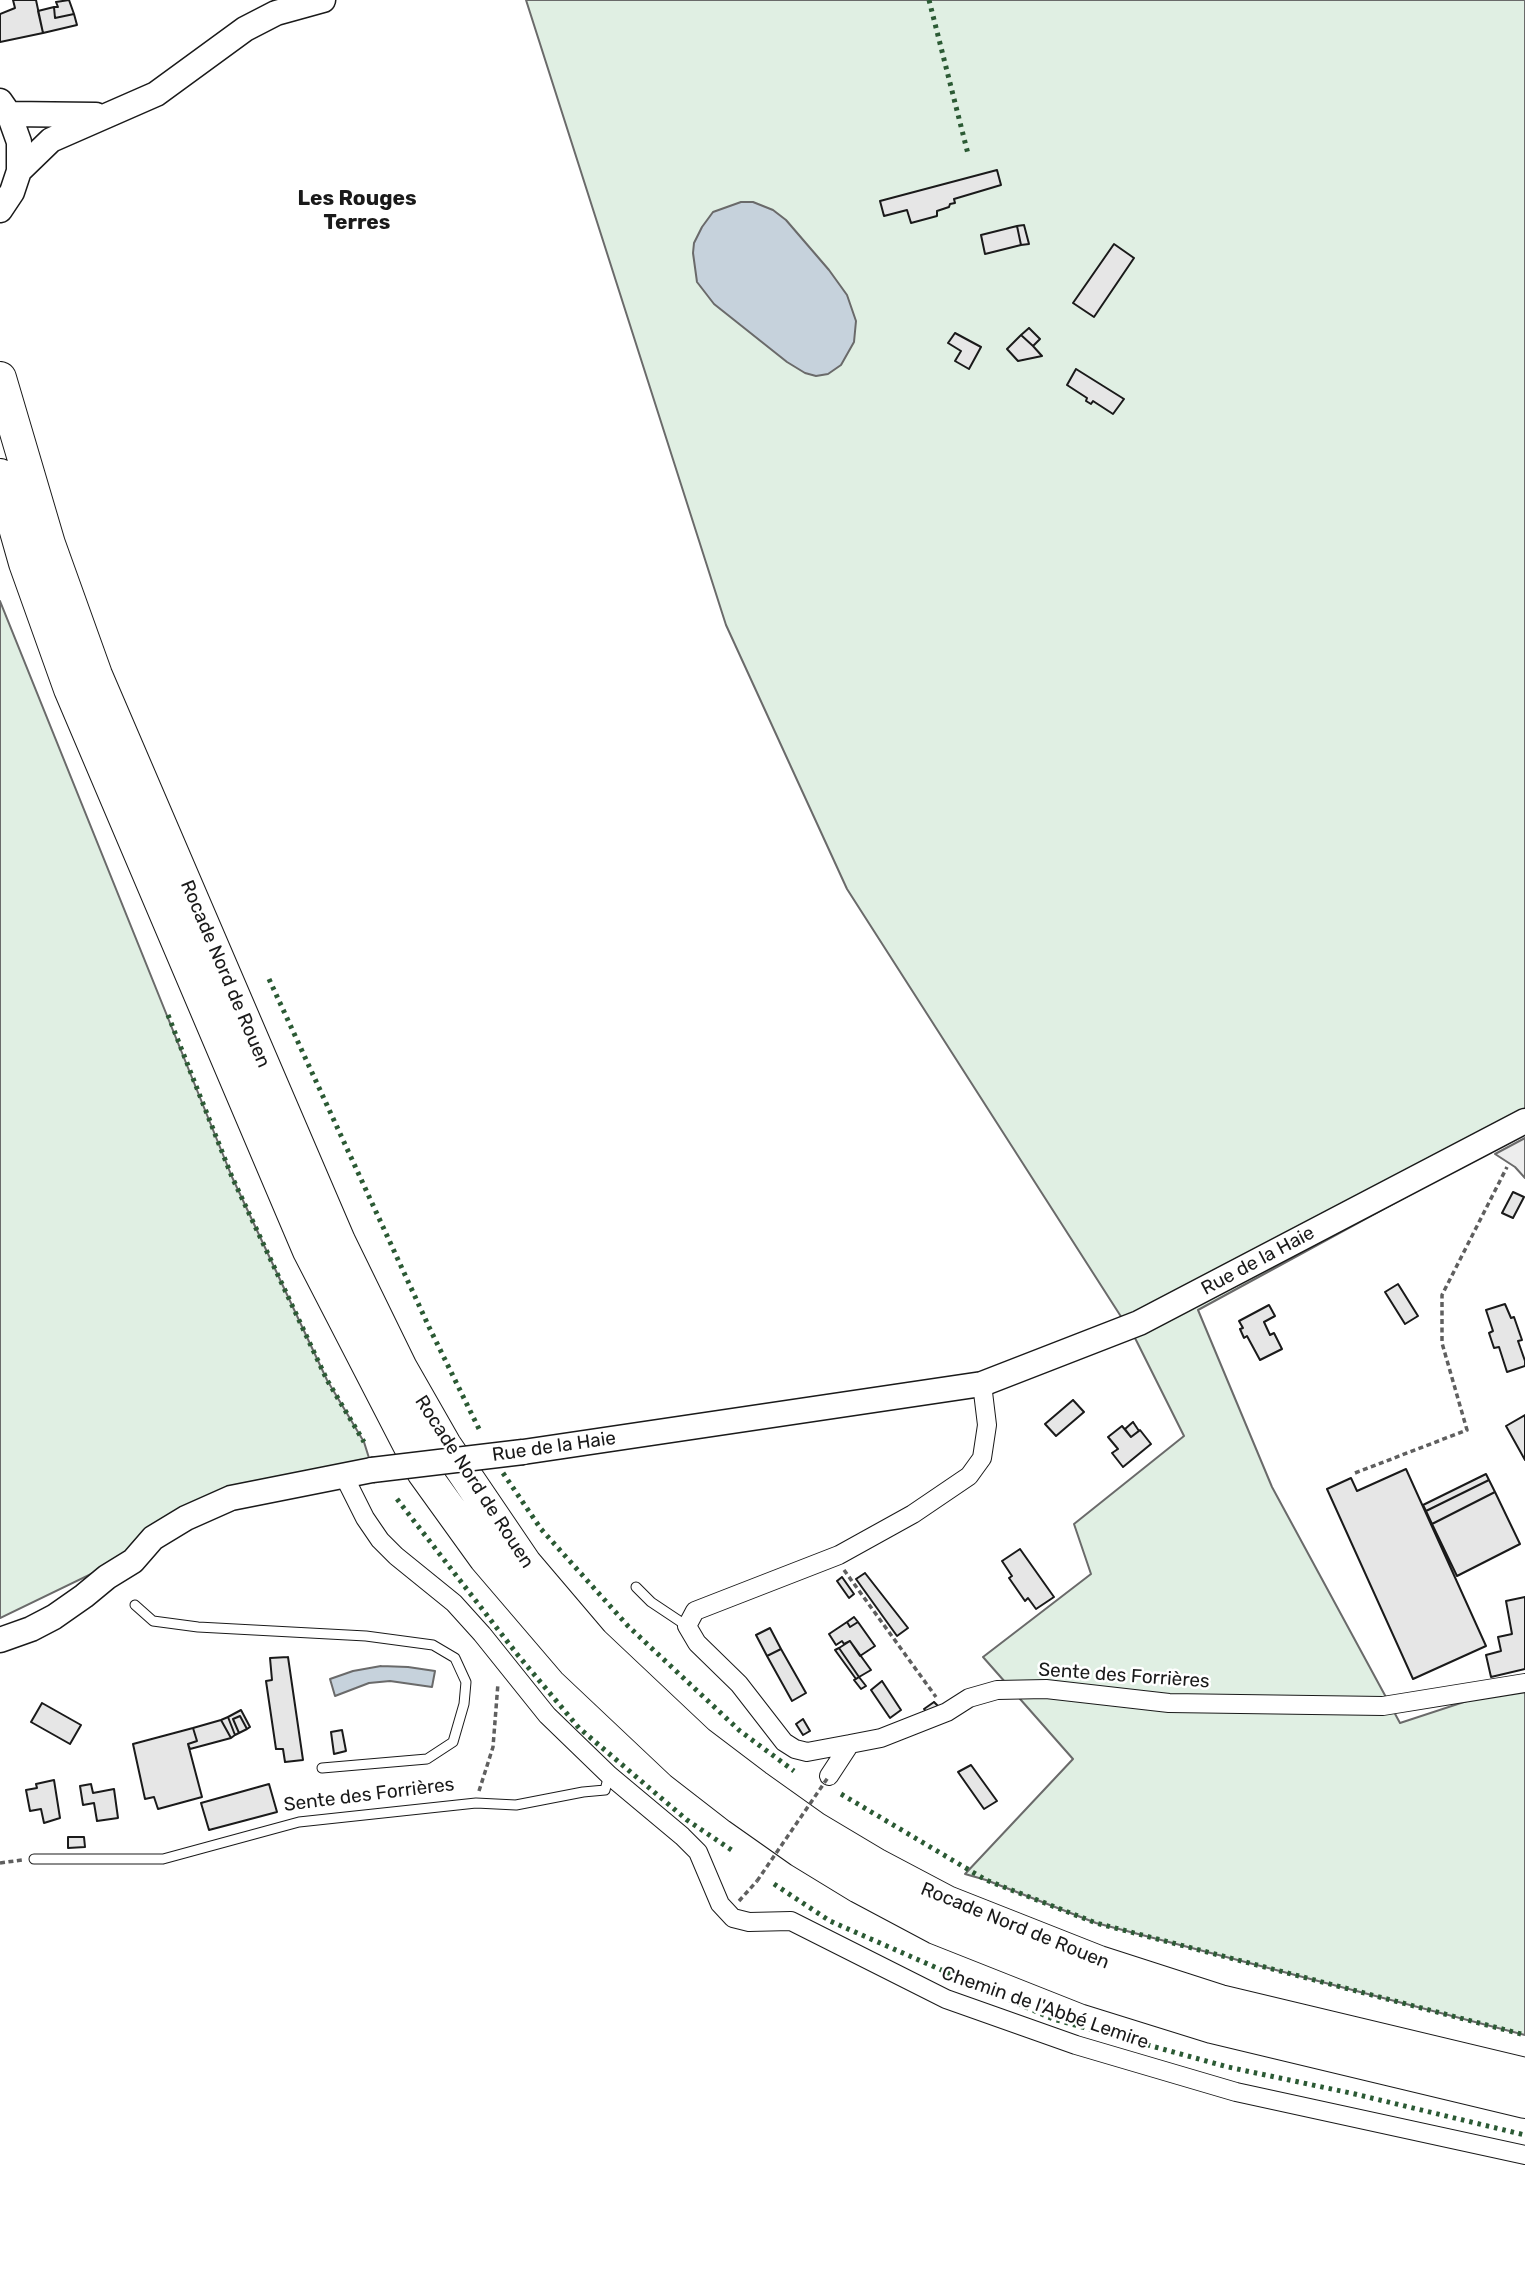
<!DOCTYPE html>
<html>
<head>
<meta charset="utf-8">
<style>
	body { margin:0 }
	canvas { display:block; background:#fff }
</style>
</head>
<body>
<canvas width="1525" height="2281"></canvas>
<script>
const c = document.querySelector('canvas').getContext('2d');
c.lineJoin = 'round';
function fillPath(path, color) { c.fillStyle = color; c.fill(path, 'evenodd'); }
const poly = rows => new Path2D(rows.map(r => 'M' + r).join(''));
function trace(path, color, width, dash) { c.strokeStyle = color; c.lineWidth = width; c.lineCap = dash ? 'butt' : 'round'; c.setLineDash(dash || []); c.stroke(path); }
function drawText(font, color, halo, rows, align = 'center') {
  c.font = font + ' Rubik,sans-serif'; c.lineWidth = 5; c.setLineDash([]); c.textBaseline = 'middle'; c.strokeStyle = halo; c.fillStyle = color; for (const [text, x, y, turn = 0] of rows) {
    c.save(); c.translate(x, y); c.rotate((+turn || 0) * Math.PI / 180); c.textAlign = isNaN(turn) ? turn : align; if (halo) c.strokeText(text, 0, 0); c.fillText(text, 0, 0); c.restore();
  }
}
const green = poly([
	[526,0,1525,0,1525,1132,1198,1310,1272,1487,1400,1723,1525,1682,1525,2035,1096,1923,986,1880,965,1874,1073,1759,983,1657,1091,1574,1074,1524,1184,1436,1136,1340,847,889,726,625,526,0],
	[0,601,232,1177,327,1380,364,1442,374,1474,244,1500,0,1618,0,601]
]);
fillPath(green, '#e0efe3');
trace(green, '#6a6a6a', 2);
const parking = poly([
	[1525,1138,1525,1178,1515,1167,1495,1154,1525,1138]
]);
fillPath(parking, '#ededed');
trace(parking, '#6a6a6a', 2);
const water = poly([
	[741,202,753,202,773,210,786,220,829,270,847,295,856,321,854,342,841,365,828,374,816,376,805,373,787,362,714,304,697,282,693,253,694,243,702,227,713,212,741,202],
	[381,1666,408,1667,435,1671,432,1687,390,1681,369,1683,335,1696,330,1679,353,1671,381,1666]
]);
fillPath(water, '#c6d2dc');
trace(water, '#6a6a6a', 2);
const building = poly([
	[13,0,36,0,43,33,0,42,0,14,15,8,13,0],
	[69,0,74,14,55,18,54,7,58,7,56,2,69,0],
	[54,7,55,18,74,14,77,25,43,33,38,11,54,7],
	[997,170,1001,185,954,199,955,203,950,204,949,207,937,211,937,216,911,223,907,210,884,216,880,201,997,170],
	[1024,225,1029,244,1021,245,1017,226,1024,225],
	[1017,226,1021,245,985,254,981,235,1017,226],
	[1114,244,1134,258,1094,317,1073,303,1114,244],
	[1029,328,1040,339,1033,346,1021,335,1029,328],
	[955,333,981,347,969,369,955,361,961,351,948,343,955,333],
	[1021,335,1033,346,1042,356,1018,361,1007,349,1021,335],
	[1076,369,1124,399,1113,414,1093,401,1091,404,1086,401,1087,398,1067,385,1076,369],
	[1513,1192,1524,1197,1513,1218,1502,1213,1513,1192],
	[1398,1284,1418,1316,1405,1324,1385,1292,1398,1284],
	[1505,1304,1511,1318,1514,1317,1522,1340,1518,1341,1525,1361,1525,1366,1507,1372,1499,1347,1494,1348,1489,1333,1493,1331,1486,1310,1505,1304],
	[1269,1305,1275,1316,1264,1322,1270,1335,1274,1333,1282,1349,1260,1360,1247,1336,1244,1338,1240,1329,1243,1328,1239,1321,1269,1305],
	[1073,1400,1084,1412,1056,1436,1045,1424,1073,1400],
	[1525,1415,1525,1460,1506,1426,1525,1415],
	[1133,1422,1139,1431,1131,1437,1125,1429,1133,1422],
	[1122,1426,1131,1437,1140,1430,1151,1444,1123,1467,1112,1453,1118,1449,1108,1437,1122,1426],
	[1406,1469,1486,1646,1413,1679,1327,1489,1351,1478,1357,1491,1406,1469],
	[1486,1474,1489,1480,1426,1511,1423,1505,1486,1474],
	[1489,1480,1495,1492,1432,1524,1426,1511,1489,1480],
	[1495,1492,1520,1544,1457,1576,1432,1524,1495,1492],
	[1020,1549,1054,1597,1036,1609,1028,1598,1025,1601,1009,1578,1012,1576,1002,1561,1020,1549],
	[865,1573,908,1628,897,1636,856,1579,865,1573],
	[842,1577,854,1594,849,1598,837,1581,842,1577],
	[1525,1597,1525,1669,1491,1677,1486,1655,1501,1651,1498,1637,1512,1634,1506,1601,1525,1597],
	[854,1617,858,1622,850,1627,847,1622,854,1617],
	[847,1622,850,1627,858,1622,875,1646,860,1656,850,1641,844,1644,842,1641,836,1645,829,1634,847,1622],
	[770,1628,781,1649,767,1656,756,1635,770,1628],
	[850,1641,871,1670,859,1677,839,1648,850,1641],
	[839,1648,859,1677,856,1679,835,1650,839,1648],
	[781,1649,806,1693,792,1701,767,1656,781,1649],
	[288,1657,303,1760,285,1762,283,1749,276,1749,266,1681,272,1680,270,1658,288,1657],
	[859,1677,866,1686,861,1689,854,1680,859,1677],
	[882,1681,901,1710,890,1718,871,1690,882,1681],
	[934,1702,939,1707,928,1714,924,1709,934,1702],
	[42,1703,81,1725,70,1744,31,1722,42,1703],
	[241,1710,250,1727,247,1729,240,1716,233,1719,239,1733,235,1735,228,1717,241,1710],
	[240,1716,247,1729,239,1733,233,1719,240,1716],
	[228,1717,235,1735,231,1738,221,1720,228,1717],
	[803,1719,810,1731,803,1735,796,1724,803,1719],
	[221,1720,231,1738,190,1749,188,1744,197,1741,193,1728,221,1720],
	[193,1728,197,1741,188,1744,202,1797,158,1809,154,1797,145,1799,133,1744,193,1728],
	[342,1730,346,1751,334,1754,331,1732,342,1730],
	[971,1765,997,1801,984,1809,958,1772,971,1765],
	[54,1780,60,1818,44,1823,41,1809,30,1811,26,1790,37,1788,36,1784,54,1780],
	[91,1784,93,1793,114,1789,118,1818,97,1821,94,1803,83,1805,80,1786,91,1784],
	[269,1784,277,1812,209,1830,201,1803,269,1784],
	[68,1837,84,1837,85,1847,68,1848,68,1837]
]);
fillPath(building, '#e6e6e6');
trace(building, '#1a1a1a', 2);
const lane = poly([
	[636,1587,651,1602,687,1626],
	[135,1605,153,1621,198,1627,366,1636,433,1645,455,1658,466,1682,464,1704,453,1742,427,1759,322,1768],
	[34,1859,163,1859,299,1822,476,1803,516,1805,583,1792,605,1790,609,1775]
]);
const street = poly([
	[344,1476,365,1518,380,1540,396,1556,454,1603,482,1634,547,1715,609,1775,682,1836,698,1852,720,1904,733,1918,749,1922,791,1921,946,1999,1076,2045,1236,2092,1525,2155],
	[850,1744,807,1752,795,1749,784,1742,739,1684,697,1643,687,1626,695,1611,839,1555,913,1514,969,1476,982,1458,987,1425,982,1384],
	[829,1776,850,1744,881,1738,947,1712,969,1698,997,1690,1046,1689,1169,1703,1383,1706,1525,1683]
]);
const secondary = poly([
	[0,101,9,114,19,142,19,171,12,192,0,210],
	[9,114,96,115],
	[19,171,51,140,156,94,245,29,276,13,323,0],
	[523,1452,982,1384,1139,1323,1525,1121],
	[0,1640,31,1629,54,1617,84,1596,107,1577,133,1561,153,1538,186,1518,231,1498,372,1470]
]);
const highway = poly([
	[0,378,49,544,96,675,339,1241,401,1368,445,1445,525,1563,593,1643,698,1742,756,1786,815,1828,877,1865,947,1902,1099,1962,1220,2001,1525,2074],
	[0,475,25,563,70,689,309,1251,423,1472,485,1558,574,1662,681,1763,739,1808,800,1851,859,1887,936,1928,1090,1989,1212,2027,1525,2102]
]);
trace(lane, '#1a1a1a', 11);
trace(street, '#1a1a1a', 20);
trace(secondary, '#1a1a1a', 27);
trace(highway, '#1a1a1a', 34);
trace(poly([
	[1355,1473,1467,1430,1442,1343,1442,1295,1507,1167],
	[844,1570,936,1697],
	[479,1791,493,1747,498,1683],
	[0,1863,22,1860],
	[739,1901,757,1881]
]), '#5f5f5f', 3.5, [5, 3.5]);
trace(lane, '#fff', 9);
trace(street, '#fff', 18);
trace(secondary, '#fff', 24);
trace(highway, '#fff', 32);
const secondaryBridge = poly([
	[372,1470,523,1452]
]);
trace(secondaryBridge, '#1a1a1a', 27, []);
trace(poly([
	[757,1881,829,1776]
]), '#5f5f5f', 3.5, [5, 3.5]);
trace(secondaryBridge, '#fff', 24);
trace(poly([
	[929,0,968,154],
	[269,979,429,1327,481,1433],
	[168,1015,232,1177,327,1380,364,1442],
	[503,1473,541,1529,628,1626,740,1731,794,1771],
	[397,1499,517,1654,579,1728,687,1820,733,1851],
	[841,1794,986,1880,1096,1923,1525,2035],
	[774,1884,830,1921,1053,2019,1228,2067,1355,2094,1525,2135]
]), '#2b5a34', 5, [3.5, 5]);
drawText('19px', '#1a1a1a', '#fff', [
	["Rocade Nord de Rouen",225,974,67],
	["Rue de la Haie",1258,1261,-28],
	["Rue de la Haie",554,1447,-8],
	["Rocade Nord de Rouen",474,1482,57],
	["Sente des Forrières",1124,1676,4],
	["Sente des Forrières",369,1795,-7],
	["Rocade Nord de Rouen",1015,1926,22],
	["Chemin de l'Abbé Lemire",1045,2008,19]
]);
drawText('bold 21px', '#1a1a1a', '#fff', [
	["Les Rouges",357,199],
	["Terres",357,223]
]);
</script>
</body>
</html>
